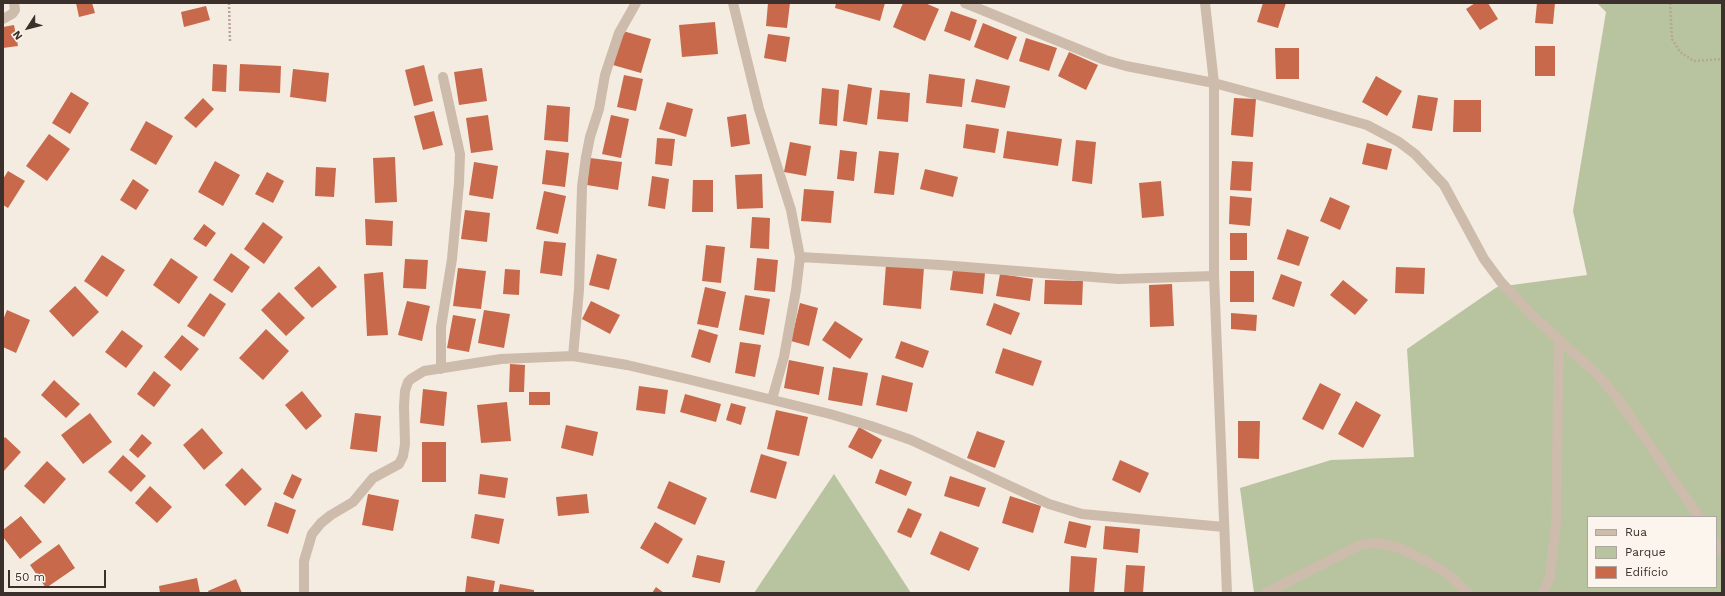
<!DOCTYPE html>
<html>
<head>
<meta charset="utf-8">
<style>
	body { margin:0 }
	#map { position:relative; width:1725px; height:596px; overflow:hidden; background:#f4ebe1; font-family:"Work Sans",sans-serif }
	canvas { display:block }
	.frame { position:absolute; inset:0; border:4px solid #3b302b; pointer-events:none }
	.legend { position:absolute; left:1587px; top:516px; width:130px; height:72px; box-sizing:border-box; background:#fbf5ee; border:1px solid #aea6a0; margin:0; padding:5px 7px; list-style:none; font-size:12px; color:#3b302b }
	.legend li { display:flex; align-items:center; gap:8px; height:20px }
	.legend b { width:20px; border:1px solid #aea6a0 }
	.north { position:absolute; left:8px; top:8px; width:40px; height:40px; -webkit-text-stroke:3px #fbf5ee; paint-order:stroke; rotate:234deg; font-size:11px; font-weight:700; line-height:16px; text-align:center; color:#3b302b }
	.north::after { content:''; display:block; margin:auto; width:14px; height:18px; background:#3b302b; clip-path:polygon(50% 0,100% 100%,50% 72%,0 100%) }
	.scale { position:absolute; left:8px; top:570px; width:98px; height:18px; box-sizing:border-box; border:2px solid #3b302b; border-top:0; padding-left:5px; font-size:12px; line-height:14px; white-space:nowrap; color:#3b302b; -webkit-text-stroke:3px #fbf5ee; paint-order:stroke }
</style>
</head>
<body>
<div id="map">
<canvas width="1725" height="596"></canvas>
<div class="frame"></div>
<ul class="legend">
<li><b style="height:5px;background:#cdbbac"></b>Rua</li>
<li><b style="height:11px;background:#b8c4a0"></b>Parque</li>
<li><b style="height:11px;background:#c8694b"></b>Edifício</li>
</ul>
<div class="north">N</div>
<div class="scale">50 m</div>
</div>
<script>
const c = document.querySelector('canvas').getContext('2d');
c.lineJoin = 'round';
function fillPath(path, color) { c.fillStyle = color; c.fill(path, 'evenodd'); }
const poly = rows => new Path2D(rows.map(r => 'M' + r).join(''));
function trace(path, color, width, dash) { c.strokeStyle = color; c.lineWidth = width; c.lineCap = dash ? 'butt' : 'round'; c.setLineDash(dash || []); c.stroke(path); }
fillPath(poly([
	[1597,3,1722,3,1722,593,1254,593,1240,488,1331,460,1414,457,1407,349,1497,287,1587,275,1573,211,1606,12],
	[1588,517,1716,517,1716,587,1588,587],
	[834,474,911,593,754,593]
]), '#b8c4a0');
fillPath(poly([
	[76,3,92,3,95,13,79,17],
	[768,3,790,3,787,28,766,26],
	[836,3,885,3,880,21,835,8],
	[903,3,925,3,939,9,925,41,893,27],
	[1263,3,1286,3,1278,28,1257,22],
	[1475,3,1488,3,1498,19,1480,30,1466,9],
	[1537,3,1555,3,1553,24,1535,23],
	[206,6,210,20,184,27,181,12],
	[951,11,977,20,970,41,944,31],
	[715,22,718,54,682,57,679,25],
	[983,23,1017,37,1008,60,974,47],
	[14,25,18,46,3,48,3,27],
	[623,31,651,39,641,73,613,65],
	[768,34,790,37,786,62,764,58],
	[1026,38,1057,48,1049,71,1019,61],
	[1535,46,1555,46,1555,76,1535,76],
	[1275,48,1299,48,1299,79,1276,79],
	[1069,52,1098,65,1086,90,1058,76],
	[213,64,227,65,226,92,212,91],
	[240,64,281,66,280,93,239,91],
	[424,65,433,101,414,106,405,70],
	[482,68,487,101,459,105,454,72],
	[293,69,329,73,326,102,290,97],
	[929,74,965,79,962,107,926,103],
	[624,75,643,79,636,111,617,107],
	[1376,76,1402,91,1387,116,1362,102],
	[976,79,1010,86,1005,108,971,102],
	[848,84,872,88,867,125,843,121],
	[822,88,839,90,837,126,819,124],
	[880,90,910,93,908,122,877,119],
	[71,92,89,103,70,134,52,123],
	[1418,95,1438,98,1432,131,1412,128],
	[203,98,214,109,196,128,184,118],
	[1234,98,1256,99,1253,137,1231,135],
	[1454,100,1481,100,1481,132,1453,132],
	[667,102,693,109,686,137,659,129],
	[547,105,570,107,568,142,544,140],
	[434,111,443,145,423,150,414,116],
	[746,114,750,144,731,147,727,117],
	[488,115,493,150,471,153,466,118],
	[611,115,629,119,621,158,602,154],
	[146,121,173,136,156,165,130,150],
	[966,124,999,129,995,153,963,148],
	[1007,131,1062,139,1058,166,1003,158],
	[49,134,70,149,47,181,26,166],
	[657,138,675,139,672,166,655,164],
	[1076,140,1096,142,1092,184,1072,181],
	[790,142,811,146,806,176,784,172],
	[1367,143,1392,149,1387,170,1362,164],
	[546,150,569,153,565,187,542,184],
	[840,150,857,152,854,181,837,179],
	[879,151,899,153,894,195,874,193],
	[395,157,397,202,375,203,373,158],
	[590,158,622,162,618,190,587,185],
	[215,161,240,175,223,206,198,192],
	[1232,161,1253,162,1251,191,1230,190],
	[474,162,498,166,493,199,469,195],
	[316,167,336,168,334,197,315,196],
	[925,169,958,177,953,197,920,189],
	[8,171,25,181,8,208,3,205,3,179],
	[267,172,284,181,273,203,255,194],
	[762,174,763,208,737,209,735,175],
	[652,176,669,179,665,209,648,206],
	[133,179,149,190,136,210,120,200],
	[693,180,713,180,713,212,692,212],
	[1161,181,1164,216,1142,218,1139,183],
	[804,189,834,191,831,223,801,221],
	[544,191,566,196,558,234,536,229],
	[1230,196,1252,198,1250,226,1229,224],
	[1330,197,1350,206,1340,230,1320,221],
	[465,210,490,213,487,242,461,239],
	[752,217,770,218,769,249,750,248],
	[365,219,393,221,392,246,366,245],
	[263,222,283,237,264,264,244,249],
	[204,224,216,233,206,247,193,239],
	[1287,229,1309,237,1299,266,1277,259],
	[1230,233,1247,233,1247,260,1230,260],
	[544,241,566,243,562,276,540,273],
	[706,245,725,247,721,283,702,281],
	[231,253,250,267,232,293,213,280],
	[597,254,617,259,609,290,589,285],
	[102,255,125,270,107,297,84,281],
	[171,258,198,277,179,304,153,285],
	[757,258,778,260,775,292,754,290],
	[405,259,428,260,426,289,403,288],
	[886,264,924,267,921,309,883,305],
	[319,266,337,287,312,308,294,288],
	[1396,267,1425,268,1424,294,1395,293],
	[458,268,486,271,481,309,453,306],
	[505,269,520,270,519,295,503,294],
	[953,270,985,273,983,294,950,290],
	[1230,271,1254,271,1254,302,1230,302],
	[383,272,388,335,367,336,364,274],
	[1000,274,1033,279,1030,301,996,296],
	[1281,274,1302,282,1294,307,1272,299],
	[1045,280,1083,281,1082,305,1044,304],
	[1343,280,1368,300,1355,315,1330,295],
	[1172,284,1174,326,1150,327,1149,285],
	[75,286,99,312,73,337,49,311],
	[705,287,726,292,718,328,697,324],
	[279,292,305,318,286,336,261,310],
	[210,293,226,304,204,337,187,326],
	[745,295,770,299,764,335,739,330],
	[407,301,430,306,422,341,398,335],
	[591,301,620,315,610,334,582,319],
	[800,303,818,308,809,346,791,341],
	[994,303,1020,313,1011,335,986,325],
	[7,310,30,320,16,353,3,347,3,320],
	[484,310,510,314,504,348,478,343],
	[1231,313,1257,315,1256,331,1231,329],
	[453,315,476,319,469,352,447,348],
	[835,321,863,339,850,359,822,340],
	[266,329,289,351,263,380,239,358],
	[699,329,718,335,710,363,691,357],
	[122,330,143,346,126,368,105,352],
	[182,335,199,349,181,371,164,357],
	[901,341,929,351,923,368,895,358],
	[740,342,761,345,755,377,735,373],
	[1003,348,1042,361,1033,386,995,373],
	[789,360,824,367,819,395,784,388],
	[510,364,525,365,524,392,509,392],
	[833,367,868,373,862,406,828,400],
	[154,371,171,385,154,407,137,394],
	[882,375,913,383,907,412,876,405],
	[54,380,80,404,66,418,41,395],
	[1320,383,1341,394,1323,430,1302,419],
	[639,386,668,390,665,414,636,410],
	[423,389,447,392,444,426,420,423],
	[302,391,322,416,306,430,285,405],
	[529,392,550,392,550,405,529,405],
	[685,394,721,404,716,422,680,412],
	[1356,401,1381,415,1363,448,1338,434],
	[507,402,511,441,481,443,477,405],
	[731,403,746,407,741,425,726,420],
	[776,410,808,417,799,456,767,449],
	[90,413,112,442,83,464,61,435],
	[355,413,381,416,377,452,350,449],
	[1238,421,1260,421,1259,459,1238,458],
	[566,425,598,432,593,456,561,448],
	[859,427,882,440,872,459,848,447],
	[202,428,223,453,204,470,183,445],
	[977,431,1005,441,995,468,967,458],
	[142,434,152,443,138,458,129,450],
	[5,437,21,452,3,472,3,440],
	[422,442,446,442,446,482,422,482],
	[761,454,787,462,776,499,750,492],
	[123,455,146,476,131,492,108,472],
	[1120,460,1149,473,1140,493,1112,480],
	[47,461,66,479,44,504,24,486],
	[242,468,262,489,245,506,225,485],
	[880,469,912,482,906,496,875,483],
	[292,474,302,479,293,499,283,494],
	[480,474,508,478,505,498,478,494],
	[950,476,986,488,979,507,944,496],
	[669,481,707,498,695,525,657,508],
	[150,486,172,507,157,523,135,503],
	[368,494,399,500,393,531,362,525],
	[587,494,589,513,558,516,556,497],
	[1010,496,1041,506,1033,533,1002,523],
	[275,502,296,510,288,534,267,526],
	[908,508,922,514,911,538,897,532],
	[475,514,504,519,499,544,471,538],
	[21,516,42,542,20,559,3,537,3,530],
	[1069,521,1091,526,1086,548,1064,543],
	[655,522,683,539,668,564,640,548],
	[1105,526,1140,529,1138,553,1103,549],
	[940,531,979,548,969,571,930,554],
	[59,544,75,568,46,588,30,565],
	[697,555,725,561,720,583,692,577],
	[1071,556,1097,558,1094,593,1069,593],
	[1126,565,1145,566,1143,593,1124,593],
	[467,576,495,581,493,593,465,593],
	[197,578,200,593,160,593,159,586],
	[236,579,242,593,209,593,208,591],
	[500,584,534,590,534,593,498,593],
	[656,587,664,593,652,593]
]), '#c8694b');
trace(poly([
	[229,3,230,42],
	[1670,3,1672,39,1680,52,1694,61,1722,59]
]), '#b9a596', 2.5, [2, 2]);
trace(poly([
	[733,3,759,109,791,210,800,257,796,290,784,357,772,399],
	[965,3,1105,60,1126,66,1214,83,1288,103,1367,125,1399,142,1415,154,1444,185,1484,259,1501,282,1534,317,1598,375,1618,399,1699,517],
	[1205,3,1214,83,1214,276,1227,593],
	[3,19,12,14,15,10,14,3],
	[800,257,941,265,1118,279,1214,276],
	[573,356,579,290,582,187,586,157,590,137,599,109,605,75,619,33,636,3],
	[441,369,441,327,452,259,459,183,460,154,443,77],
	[1716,542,1722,551],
	[304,593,304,561,312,534,321,523,331,515,353,502,373,478,399,464,403,456,405,444,404,406,405,391,408,382,411,379,424,371,501,359,573,356,627,365,687,379,830,414,871,426,911,440,1049,504,1082,514,1224,527],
	[1266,593,1360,545,1377,543,1400,548,1424,560,1448,574,1468,593],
	[1543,593,1550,577,1556,523,1559,340]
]), '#cdbbac', 10);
</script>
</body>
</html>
